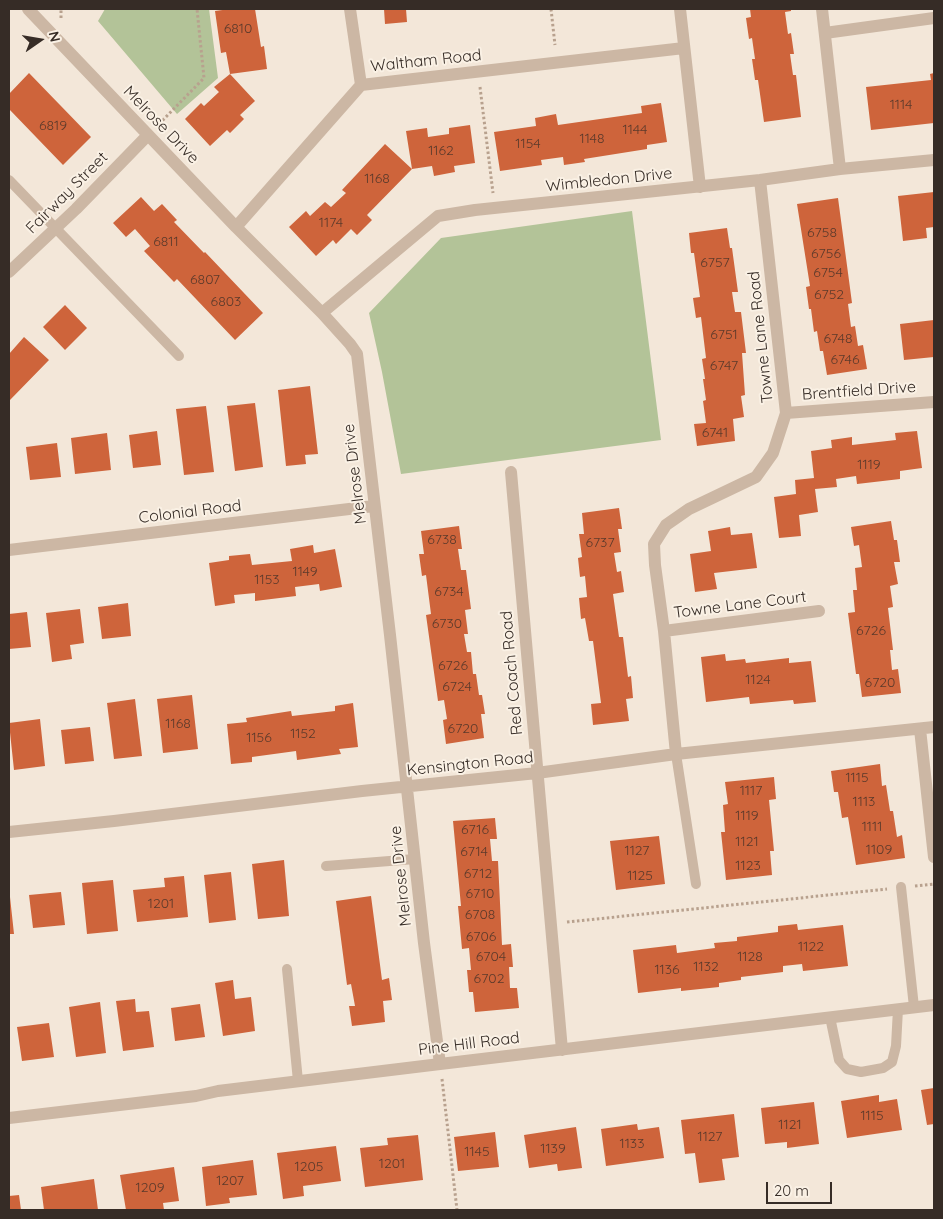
<!DOCTYPE html>
<html>
<head>
<meta charset="utf-8">
<style>
	body { margin:0 }
	#map { position:relative; width:943px; height:1219px; overflow:hidden; background:#f3e7d9; font-family:Quicksand,sans-serif }
	canvas { display:block }
	.frame { position:absolute; inset:0; border:10px solid #362c26; pointer-events:none }
	.north { position:absolute; left:15px; top:15px; width:50px; height:50px; -webkit-text-stroke:4px #faf1e5; paint-order:stroke; rotate:77deg; font-size:14px; font-weight:700; line-height:20px; text-align:center; color:#362c26 }
	.north::after { content:''; display:block; margin:auto; width:18px; height:22px; background:#362c26; clip-path:polygon(50% 0,100% 100%,50% 72%,0 100%) }
	.scale { position:absolute; left:766px; top:1182px; width:66px; height:22px; box-sizing:border-box; border:2px solid #362c26; border-top:0; padding-left:6px; font-size:15px; line-height:18px; white-space:nowrap; color:#362c26; -webkit-text-stroke:4px #faf1e5; paint-order:stroke }
</style>
</head>
<body>
<div id="map">
<canvas width="943" height="1219"></canvas>
<div class="frame"></div>
<div class="north">N</div>
<div class="scale">20 m</div>
</div>
<script>
const c = document.querySelector('canvas').getContext('2d');
c.lineJoin = 'round';
function fillPath(path, color) { c.fillStyle = color; c.fill(path, 'evenodd'); }
const poly = rows => new Path2D(rows.map(r => 'M' + r).join(''));
function trace(path, color, width, dash) { c.strokeStyle = color; c.lineWidth = width; c.lineCap = dash ? 'butt' : 'round'; c.setLineDash(dash || []); c.stroke(path); }
function drawText(font, color, halo, rows, align = 'center') {
  c.font = font + ' Quicksand,sans-serif'; c.lineWidth = 4; c.setLineDash([]); c.textBaseline = 'middle'; c.strokeStyle = halo; c.fillStyle = color; for (const [text, x, y, turn = 0] of rows) {
    c.save(); c.translate(x, y); c.rotate((+turn || 0) * Math.PI / 180); c.textAlign = isNaN(turn) ? turn : align; if (halo) c.strokeText(text, 0, 0); c.fillText(text, 0, 0); c.restore();
  }
}
fillPath(poly([
	[105,9,209,9,218,78,177,114,98,21],
	[632,211,661,440,401,474,382,372,369,313,441,238]
]), '#b3c398');
fillPath(poly([
	[230,9,255,9,261,47,264,46,267,69,230,74,226,52,221,53,215,11],
	[384,9,406,9,407,22,385,24],
	[750,9,791,9,791,11,785,12,788,34,791,33,794,54,790,54,793,75,796,75,801,117,764,122,758,80,755,80,752,59,755,59,752,38,749,39,746,18,751,17],
	[29,73,91,137,63,165,9,109,9,94],
	[934,73,934,123,871,130,866,87,931,80,930,74],
	[230,74,255,101,240,115,244,119,230,133,227,130,210,146,185,119,201,103,204,106,219,92,214,87],
	[661,103,667,142,647,145,647,149,584,159,585,162,564,165,563,157,541,160,542,165,500,171,494,132,536,126,535,118,556,114,558,125,642,113,641,106],
	[470,125,475,163,454,166,455,172,434,176,432,166,412,169,367,215,372,220,357,235,351,229,336,244,333,240,316,256,289,227,306,211,310,216,325,202,331,207,346,193,342,190,385,144,412,169,406,131,427,128,428,137,449,134,449,128],
	[934,192,934,227,926,228,927,238,903,241,898,196],
	[141,197,154,211,162,204,177,220,174,222,204,253,205,252,263,313,235,340,177,279,174,282,144,251,150,246,135,229,126,237,113,223],
	[838,198,852,303,848,304,851,327,855,326,858,346,863,345,867,369,827,375,823,351,820,351,817,331,814,332,811,309,809,309,806,287,810,286,797,204],
	[727,228,730,248,732,248,738,292,732,292,735,312,741,312,746,353,742,353,745,395,741,396,744,417,733,419,735,441,697,446,694,424,706,423,703,401,706,400,703,379,705,379,702,359,706,358,701,317,696,318,693,298,700,297,694,253,691,253,689,233],
	[65,305,87,328,65,350,43,327],
	[934,320,934,357,904,360,900,324],
	[24,337,49,360,10,400,9,399,9,354],
	[310,386,318,454,305,455,306,464,286,466,278,390],
	[255,403,263,467,235,471,227,406],
	[206,406,214,472,184,475,176,409],
	[157,431,161,465,133,468,129,435],
	[917,431,922,468,900,471,900,479,857,484,856,476,836,479,837,487,815,489,818,512,799,515,801,536,779,538,774,497,796,494,795,480,814,478,811,451,832,448,831,440,852,437,852,445,896,440,895,433],
	[107,433,111,470,75,474,71,438],
	[57,443,61,477,30,480,26,447],
	[619,508,622,529,618,529,621,552,614,553,617,572,621,571,624,592,613,594,619,637,623,637,628,677,631,676,633,698,626,699,629,721,593,725,591,704,601,703,593,641,589,641,585,618,581,619,579,598,587,597,585,576,580,577,578,558,582,557,579,534,584,534,582,513],
	[891,521,894,540,897,540,900,562,894,562,898,584,890,586,893,607,888,608,893,650,890,650,892,670,898,669,901,693,862,697,859,674,856,674,848,613,855,612,853,590,857,590,855,568,862,567,859,545,854,546,851,527],
	[459,526,462,549,458,549,461,570,466,570,471,609,465,610,468,634,464,634,467,652,471,652,473,674,476,674,479,695,482,695,485,714,481,714,484,738,446,744,443,720,447,719,444,700,438,701,426,615,431,614,426,575,422,576,419,554,424,554,421,531],
	[730,527,731,535,752,533,757,568,714,573,717,589,695,592,690,554,711,551,708,531],
	[313,545,314,553,335,549,342,587,320,591,319,584,295,587,296,596,255,601,255,593,234,595,235,603,215,606,209,563,229,560,229,556,250,554,252,565,292,561,290,549],
	[128,603,131,636,102,639,98,607],
	[80,609,84,643,70,645,72,659,52,662,46,613],
	[27,612,31,647,9,649,9,614],
	[725,654,726,661,745,659,746,663,789,658,789,663,811,661,816,702,794,704,793,700,750,704,749,697,706,702,701,657],
	[192,695,198,749,163,753,157,699],
	[135,699,142,756,114,759,107,703],
	[353,703,358,747,339,749,341,754,297,760,296,751,252,757,252,762,231,764,227,724,247,722,246,718,291,711,292,716,335,711,335,706],
	[40,719,45,766,14,770,9,723],
	[90,727,94,761,65,764,61,730],
	[880,764,882,786,886,785,890,811,893,811,897,837,902,835,905,858,856,865,848,817,842,818,838,792,834,792,831,771],
	[774,777,776,799,769,800,774,851,770,851,772,875,726,880,721,832,725,832,723,805,728,804,725,782],
	[495,818,497,839,490,839,492,861,498,861,502,945,511,944,513,967,509,967,510,988,517,988,519,1008,475,1012,473,992,469,992,467,970,471,970,469,948,462,949,458,906,461,906,453,821],
	[659,836,665,884,616,890,610,841],
	[284,860,289,916,258,919,252,864],
	[231,872,236,920,209,923,204,875],
	[184,876,188,917,137,922,133,890,165,887,164,878],
	[113,880,118,931,87,934,82,883],
	[61,892,65,925,33,928,29,895],
	[371,896,382,980,389,978,392,1000,383,1001,385,1022,352,1026,349,1006,355,1006,351,984,347,985,336,901],
	[9,897,10,897,14,934,9,934],
	[797,924,798,930,843,925,848,966,803,971,802,964,783,966,783,972,741,977,741,980,719,983,719,987,681,991,681,988,638,993,633,950,676,945,677,953,715,948,714,943,737,941,737,937,778,932,778,926],
	[233,980,235,999,251,997,255,1031,223,1036,215,983],
	[135,999,136,1012,149,1011,154,1047,123,1051,116,1001],
	[100,1002,106,1053,76,1057,69,1007],
	[200,1004,205,1037,175,1041,171,1008],
	[49,1023,54,1057,22,1061,17,1027],
	[934,1088,934,1124,927,1125,921,1090],
	[879,1095,879,1102,897,1099,902,1130,847,1138,841,1101],
	[814,1102,819,1144,787,1148,787,1142,765,1144,761,1108],
	[734,1114,739,1157,722,1159,725,1180,699,1183,695,1153,685,1154,681,1120],
	[637,1124,638,1130,659,1127,664,1158,606,1166,601,1129],
	[576,1127,582,1168,558,1171,557,1164,529,1168,524,1135],
	[495,1132,499,1167,458,1171,454,1137],
	[418,1135,423,1180,365,1187,360,1148,388,1145,387,1138],
	[336,1146,341,1181,303,1186,304,1196,283,1199,277,1153],
	[253,1160,257,1195,229,1198,230,1203,206,1206,202,1167],
	[174,1167,179,1201,163,1203,164,1210,126,1210,120,1175],
	[94,1179,98,1210,44,1210,41,1187],
	[19,1195,21,1210,9,1210,9,1196]
]), '#ce643b');
trace(poly([
	[551,9,555,45],
	[61,18,61,9],
	[480,87,493,193],
	[159,124,204,78,197,9],
	[915,886,934,884],
	[567,922,887,889],
	[442,1079,457,1210]
]), '#b8a18e', 3, [2.5, 2.5]);
trace(poly([
	[9,180,179,356],
	[676,754,696,884],
	[326,866,415,859],
	[901,887,914,1007],
	[287,969,298,1081],
	[830,1017,839,1060,847,1069,861,1072,883,1068,892,1062,896,1046,898,1009]
]), '#ccb7a4', 10);
trace(poly([
	[28,9,236,227,322,313,350,344,357,354,390,635,424,943,440,1064],
	[350,9,361,85],
	[680,9,700,187],
	[822,9,840,169],
	[825,33,934,18],
	[236,227,361,85,684,48],
	[9,272,76,209,148,135],
	[322,313,438,216,475,210,760,180,840,169,934,160],
	[786,413,934,402],
	[511,472,562,1050],
	[9,550,374,506],
	[664,631,819,611],
	[920,729,934,857],
	[676,754,664,631,655,565,654,544,666,525,689,509,756,477,773,453,786,413,760,180],
	[9,832,114,821,362,791,537,773,676,754,934,727],
	[9,1118,196,1096,218,1091,440,1064,934,1005]
]), '#ccb7a4', 12);
drawText('14px', '#5c3a2b', null, [
	["6810",238,29],
	["1114",901,105],
	["6819",53,126],
	["1144",635,130],
	["1148",592,139],
	["1154",528,144],
	["1162",441,151],
	["1168",377,179],
	["1174",331,223],
	["6758",822,233],
	["6811",166,242],
	["6756",826,254],
	["6757",715,263],
	["6754",828,273],
	["6807",205,280],
	["6752",829,295],
	["6803",226,302],
	["6751",724,335],
	["6748",838,339],
	["6746",845,360],
	["6747",724,366],
	["6741",715,433],
	["1119",869,465],
	["6738",442,540],
	["6737",600,543],
	["1149",305,572],
	["1153",267,580],
	["6734",449,592],
	["6730",447,624],
	["6726",871,631],
	["6726",453,666],
	["1124",758,680],
	["6720",880,683],
	["6724",457,687],
	["1168",178,724],
	["6720",463,729],
	["1152",303,734],
	["1156",259,738],
	["1115",857,778],
	["1117",751,791],
	["1113",864,802],
	["1119",747,816],
	["1111",872,827],
	["6716",475,830],
	["1121",747,842],
	["1109",879,850],
	["1127",637,851],
	["6714",474,852],
	["1123",748,866],
	["6712",478,874],
	["1125",640,876],
	["6710",480,894],
	["1201",161,904],
	["6708",480,915],
	["6706",481,937],
	["1122",811,947],
	["6704",491,957],
	["1128",750,957],
	["1132",706,967],
	["1136",667,970],
	["6702",489,979],
	["1115",872,1116],
	["1121",790,1125],
	["1127",710,1137],
	["1133",632,1144],
	["1139",553,1149],
	["1145",477,1152],
	["1201",392,1164],
	["1205",309,1167],
	["1207",230,1181],
	["1209",150,1188]
]);
drawText('16px', '#362c26', '#faf1e5', [
	["Waltham Road",426,61,-6],
	["Melrose Drive",161,125,46],
	["Wimbledon Drive",609,180,-6],
	["Fairway Street",67,193,-45],
	["Towne Lane Road",761,337,-96],
	["Brentfield Drive",859,391,-4],
	["Melrose Drive",355,474,-97],
	["Colonial Road",190,512,-7],
	["Towne Lane Court",740,605,-7],
	["Red Coach Road",512,673,-95],
	["Kensington Road",470,764,-6],
	["Melrose Drive",401,876,-96],
	["Pine Hill Road",469,1044,-7]
]);
</script>
</body>
</html>
